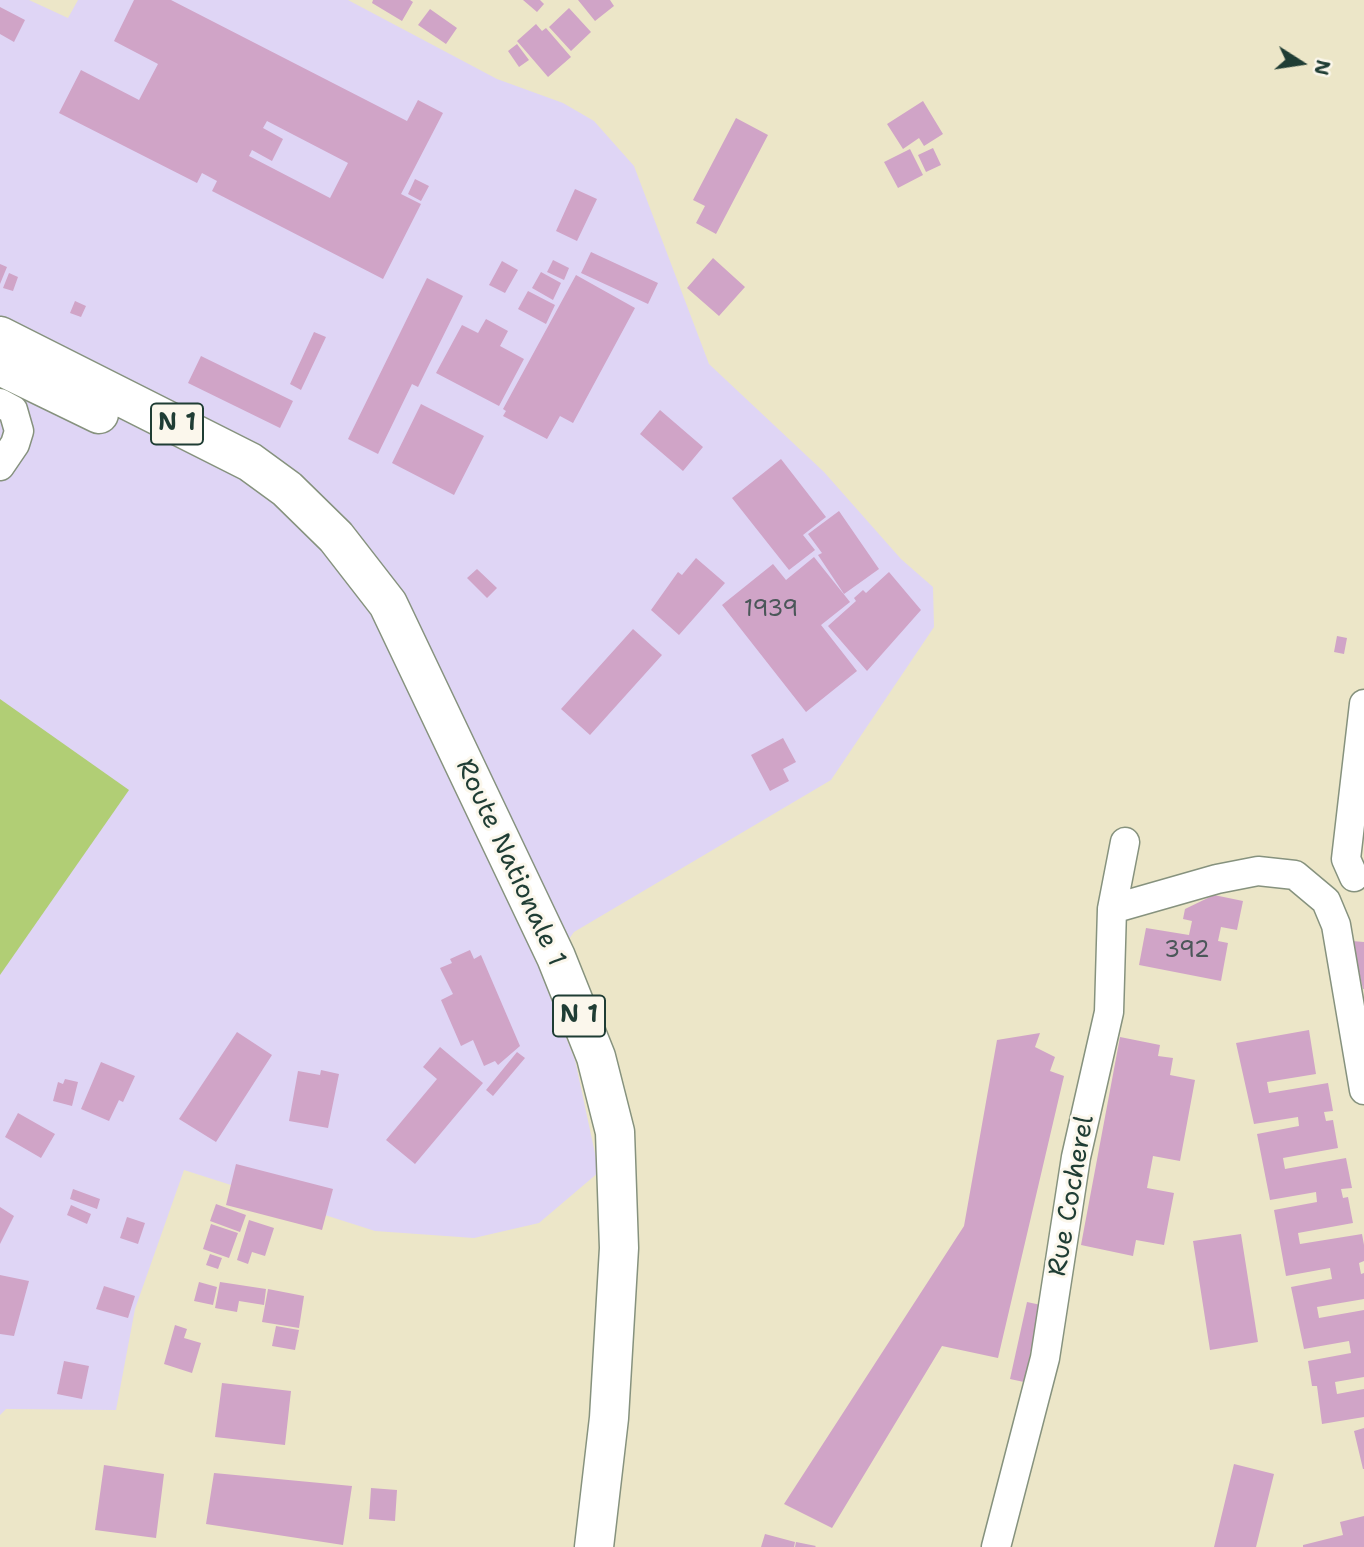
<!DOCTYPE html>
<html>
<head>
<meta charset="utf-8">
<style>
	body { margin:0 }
	#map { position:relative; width:1364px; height:1547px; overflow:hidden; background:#ece6c8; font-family:"Shantell Sans",sans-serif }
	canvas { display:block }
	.north { position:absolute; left:1266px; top:28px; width:70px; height:70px; -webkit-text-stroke:5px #fbf7ec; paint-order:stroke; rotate:102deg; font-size:19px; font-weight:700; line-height:28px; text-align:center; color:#1f3d34 }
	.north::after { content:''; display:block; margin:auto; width:24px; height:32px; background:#1f3d34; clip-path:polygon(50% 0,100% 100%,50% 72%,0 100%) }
</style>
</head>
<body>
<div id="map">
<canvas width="1364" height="1547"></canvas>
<div class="north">N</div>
</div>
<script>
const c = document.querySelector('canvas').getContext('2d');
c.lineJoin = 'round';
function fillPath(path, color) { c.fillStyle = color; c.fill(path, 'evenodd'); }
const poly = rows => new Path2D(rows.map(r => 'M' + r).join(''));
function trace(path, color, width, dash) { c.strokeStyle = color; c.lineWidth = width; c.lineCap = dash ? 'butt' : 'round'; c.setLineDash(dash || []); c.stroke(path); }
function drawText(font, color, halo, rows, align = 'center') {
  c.font = font + ' "Shantell Sans",sans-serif'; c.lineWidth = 6; c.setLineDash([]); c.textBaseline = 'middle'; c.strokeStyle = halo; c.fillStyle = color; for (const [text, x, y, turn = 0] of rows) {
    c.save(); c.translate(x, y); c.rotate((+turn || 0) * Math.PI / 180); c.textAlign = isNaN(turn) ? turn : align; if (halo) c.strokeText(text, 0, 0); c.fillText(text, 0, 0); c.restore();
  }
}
fillPath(poly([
	[0,0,29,0,68,18,78,0,348,0,497,79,563,103,594,121,634,166,709,364,824,472,901,559,933,587,934,627,831,780,574,932,542,976,575,1060,599,1172,539,1223,474,1238,375,1231,184,1170,135,1309,116,1410,6,1409,0,1415]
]), '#dfd5f5');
fillPath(poly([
	[0,699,129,790,0,975]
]), '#b1ce75');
fillPath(poly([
	[134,0,171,0,407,121,418,100,443,113,401,194,421,204,383,279,212,191,217,181,202,173,197,183,59,113,81,70,139,100,158,64,114,41],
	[267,121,348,163,330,198,249,156,252,150,272,161,283,139,263,128],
	[373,0,410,0,413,2,402,21,372,3],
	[523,0,540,0,544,4,537,12],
	[578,0,610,0,614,6,595,21],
	[0,7,25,20,14,42,0,34],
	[569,8,591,32,571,51,549,27],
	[430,9,457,28,446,44,418,25],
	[536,24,542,31,546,28,571,57,548,77,517,41],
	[517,44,529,60,519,67,508,51],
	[923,101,943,134,924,146,919,138,903,149,887,124],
	[736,118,768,135,716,234,696,223,705,206,693,200],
	[933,148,941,165,926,172,918,155],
	[910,149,923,175,898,188,884,162],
	[415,179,429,186,421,201,408,194],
	[575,189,597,199,577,241,556,231],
	[591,252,658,283,648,304,581,273],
	[713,258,745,287,719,316,687,288],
	[553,260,569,268,564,280,547,272],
	[502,261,518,270,505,293,489,285],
	[0,264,7,267,0,284],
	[541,272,561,283,553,300,532,288],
	[9,273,18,277,13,291,3,288],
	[576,275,635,308,573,423,560,416,547,439,503,416,506,411,503,409],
	[427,278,463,296,418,387,412,384,378,454,348,439],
	[528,291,555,305,546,324,518,309],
	[75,301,86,306,81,317,70,313],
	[486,319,508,331,500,346,524,359,499,406,436,373,462,325,478,333],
	[314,332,326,337,301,390,290,384],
	[201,356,293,401,280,428,188,383],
	[421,404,484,436,454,495,392,463],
	[660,410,703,447,683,471,640,434],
	[781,459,826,517,803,535,815,550,789,570,732,498],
	[839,511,879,569,844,594,818,555,822,553,808,534],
	[814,557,850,602,821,625,857,671,806,712,722,605,773,564,786,580],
	[696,558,725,583,679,635,651,610,678,572,682,575],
	[477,569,497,588,487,598,467,578],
	[889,572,921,610,867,671,828,626,856,601,854,598,863,590,866,593],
	[633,629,662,655,590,735,561,709],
	[1337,636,1347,638,1344,654,1334,652],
	[783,738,796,762,783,769,789,781,770,791,751,755],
	[1214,895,1243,901,1237,930,1221,927,1218,941,1228,943,1221,981,1139,965,1146,928,1189,935,1192,921,1183,919,1185,909],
	[1352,941,1364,942,1364,989,1363,989],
	[470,950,474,959,481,955,520,1046,498,1065,495,1061,484,1066,473,1040,461,1046,441,1000,453,994,440,968,452,963,450,959],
	[1309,1030,1316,1074,1267,1082,1269,1093,1328,1083,1333,1111,1324,1112,1326,1121,1333,1120,1338,1148,1283,1158,1285,1169,1346,1158,1352,1188,1341,1189,1343,1198,1348,1197,1353,1223,1298,1233,1300,1244,1362,1234,1364,1245,1364,1261,1359,1263,1361,1274,1364,1273,1364,1299,1317,1307,1319,1318,1364,1310,1364,1377,1335,1382,1337,1394,1364,1389,1364,1417,1322,1424,1317,1386,1312,1386,1308,1361,1351,1353,1349,1341,1304,1349,1291,1287,1332,1279,1330,1268,1286,1276,1274,1210,1317,1202,1316,1192,1270,1200,1257,1134,1299,1126,1298,1117,1254,1124,1236,1043],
	[237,1032,272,1055,216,1142,179,1119],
	[1040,1033,1035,1047,1055,1057,1050,1071,1064,1076,998,1358,942,1346,832,1528,784,1504,964,1226,997,1040],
	[1120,1037,1160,1045,1158,1056,1173,1058,1170,1075,1195,1080,1180,1161,1153,1156,1147,1188,1174,1193,1164,1245,1136,1240,1133,1256,1081,1245],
	[440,1047,483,1083,415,1164,386,1140,437,1079,423,1067],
	[517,1052,525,1058,493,1096,486,1090],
	[101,1062,135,1076,123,1102,119,1100,109,1121,81,1109],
	[321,1070,339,1074,328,1128,289,1121,298,1071,320,1075],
	[65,1079,78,1082,72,1106,53,1101,58,1082,63,1084],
	[18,1113,55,1134,41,1158,5,1137],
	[236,1164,333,1189,322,1230,226,1205],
	[73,1189,100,1199,97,1209,70,1199],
	[216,1204,246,1215,240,1232,210,1221],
	[71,1205,91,1214,87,1224,67,1215],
	[0,1207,14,1216,0,1244],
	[127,1217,145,1223,138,1244,120,1238],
	[249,1220,274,1228,265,1256,252,1252,248,1264,237,1260],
	[211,1224,238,1233,229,1258,203,1249],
	[1241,1234,1258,1342,1210,1350,1193,1241],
	[210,1254,222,1258,218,1269,206,1265],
	[0,1275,29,1281,14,1336,0,1334],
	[199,1282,217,1287,213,1305,194,1301],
	[220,1282,266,1289,264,1305,239,1301,237,1312,215,1308],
	[104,1286,135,1296,128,1318,96,1309],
	[268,1289,304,1296,299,1328,262,1322],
	[1027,1302,1041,1305,1024,1382,1010,1379],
	[175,1325,187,1329,184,1338,201,1343,192,1373,164,1364],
	[276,1326,299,1330,295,1350,272,1346],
	[64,1361,89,1366,82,1399,57,1394],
	[222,1383,291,1391,285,1445,215,1437],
	[1364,1428,1364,1469,1363,1469,1354,1431],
	[1234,1464,1274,1474,1256,1547,1214,1547],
	[104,1465,164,1474,156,1538,95,1530],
	[214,1473,352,1486,343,1545,206,1524],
	[371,1488,397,1490,395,1521,369,1519],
	[1364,1516,1364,1547,1303,1547,1303,1545,1343,1535,1340,1522],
	[765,1534,795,1542,794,1547,761,1547],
	[796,1542,816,1546,815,1547,795,1547]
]), '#d0a4c7');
const minor = poly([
	[0,403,13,410,19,431,15,444,0,466],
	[1354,877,1346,859,1364,704],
	[1112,909,1217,879,1258,871,1295,875,1326,901,1336,925,1364,1090],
	[996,1547,1045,1358,1076,1157,1109,1012,1112,909,1125,842]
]);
const primary = poly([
	[0,336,250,462,287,489,336,537,388,604,556,957,596,1057,615,1132,619,1248,609,1418,594,1547],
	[0,366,99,414]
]);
trace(minor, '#86927e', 31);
trace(primary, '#86927e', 41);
trace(minor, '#fff', 28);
trace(primary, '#fff', 38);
drawText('23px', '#4b5759', null, [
	["1939",771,610],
	["392",1187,951]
]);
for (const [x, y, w] of [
	[177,424,52],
	[579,1016,52]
]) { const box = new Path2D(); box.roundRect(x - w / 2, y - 20.5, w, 41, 5); c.fillStyle = '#fbf7ec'; c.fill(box); trace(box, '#1f3d34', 2); }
drawText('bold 24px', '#1f3d34', null, [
	["N 1",177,424],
	["N 1",579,1016]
]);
drawText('26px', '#1f3d34', '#fbf7ec', [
	["Route Nationale 1",510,863,65],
	["Rue Cocherel",1072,1196,-80]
]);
</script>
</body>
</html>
